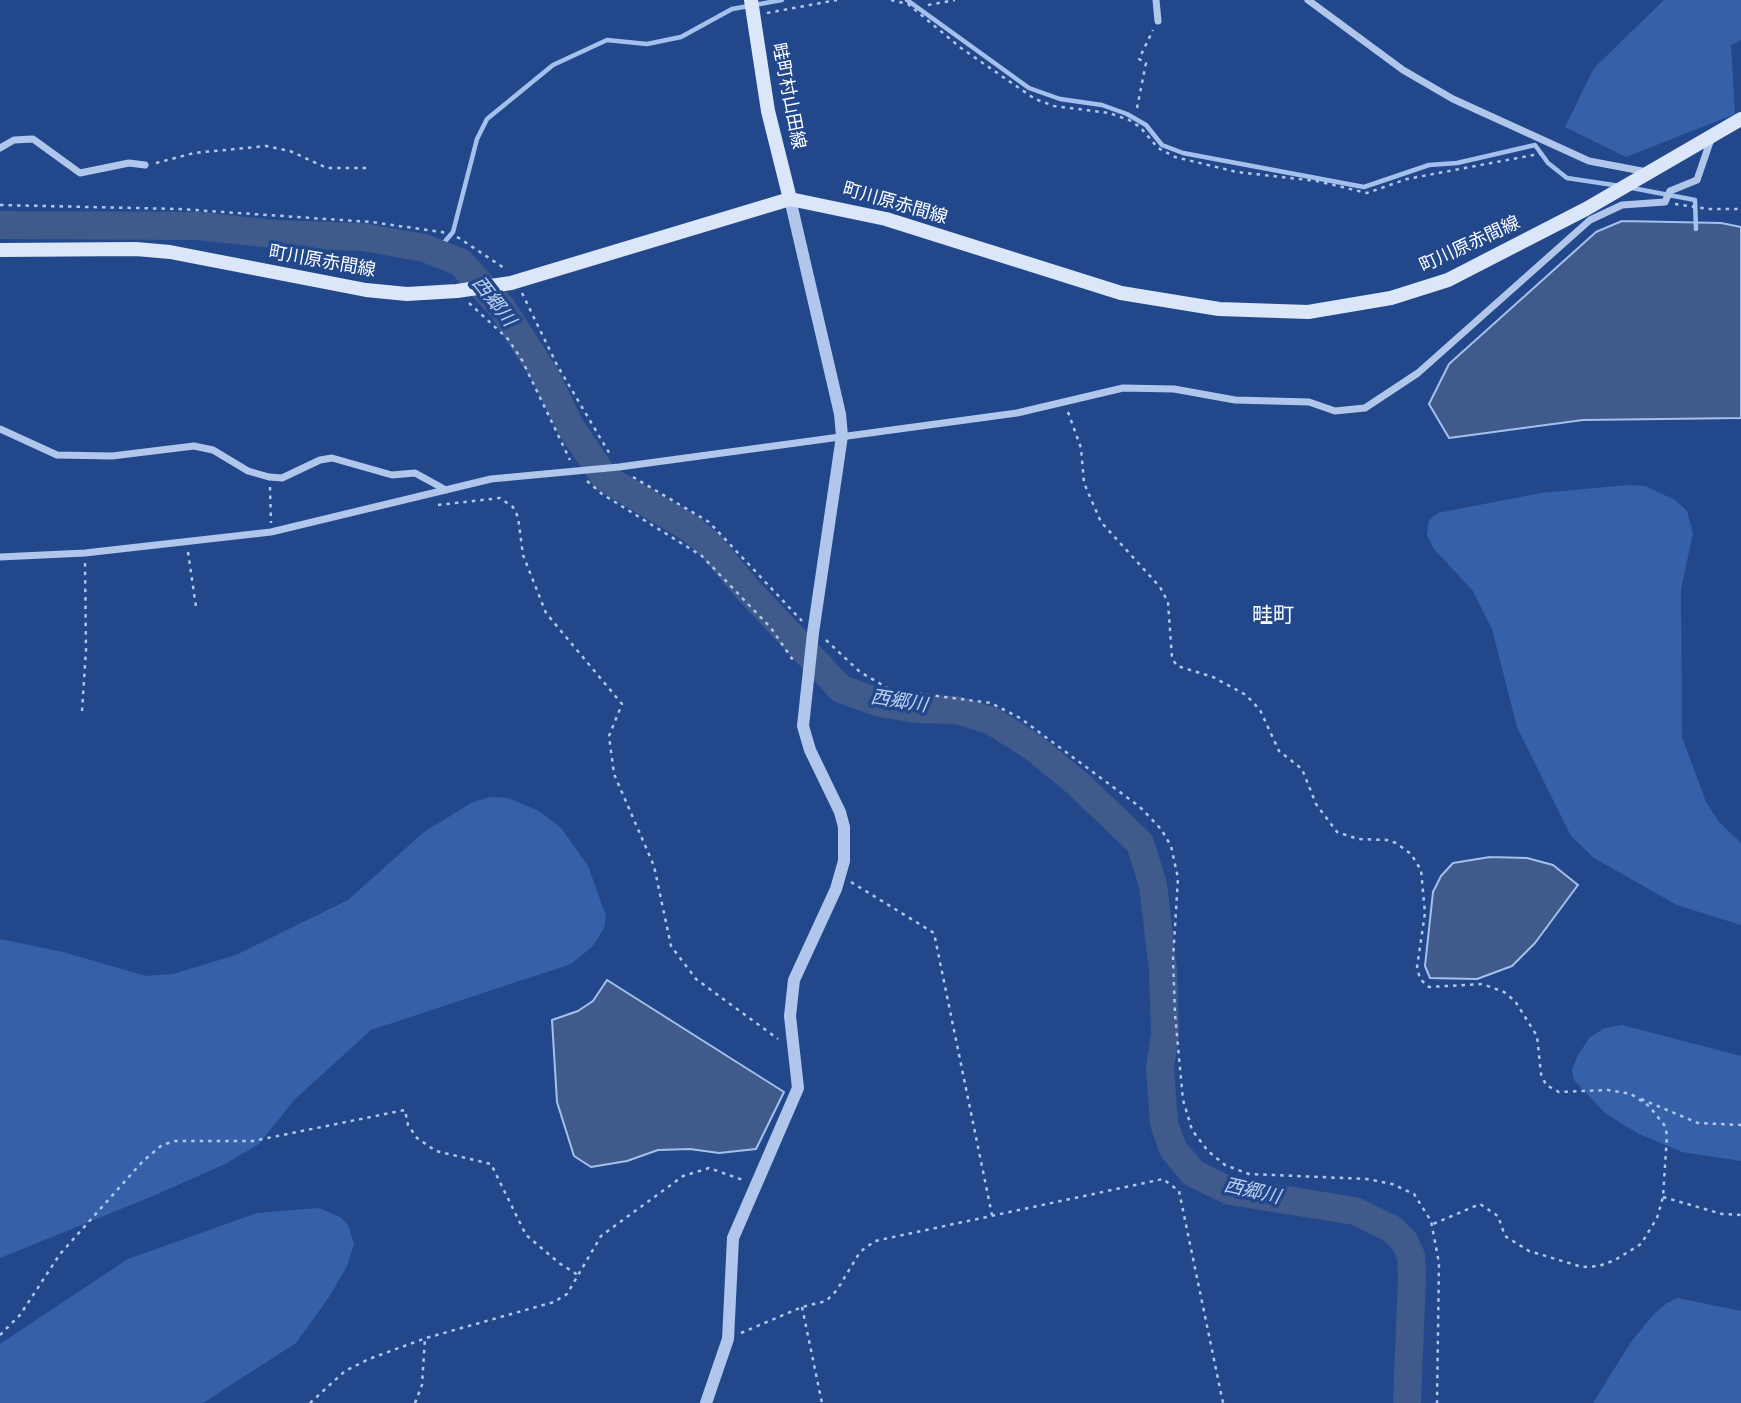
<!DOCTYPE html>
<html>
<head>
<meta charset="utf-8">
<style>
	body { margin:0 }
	canvas { display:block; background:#22488b }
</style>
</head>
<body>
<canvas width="1741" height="1403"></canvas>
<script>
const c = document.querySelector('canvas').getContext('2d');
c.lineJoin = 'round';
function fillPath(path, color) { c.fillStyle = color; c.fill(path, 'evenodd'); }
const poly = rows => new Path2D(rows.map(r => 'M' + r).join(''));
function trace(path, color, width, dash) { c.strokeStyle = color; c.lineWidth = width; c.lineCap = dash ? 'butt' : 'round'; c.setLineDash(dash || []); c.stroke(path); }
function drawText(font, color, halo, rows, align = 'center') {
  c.font = font + ' Signika,"Noto Sans JP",sans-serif'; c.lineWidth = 7; c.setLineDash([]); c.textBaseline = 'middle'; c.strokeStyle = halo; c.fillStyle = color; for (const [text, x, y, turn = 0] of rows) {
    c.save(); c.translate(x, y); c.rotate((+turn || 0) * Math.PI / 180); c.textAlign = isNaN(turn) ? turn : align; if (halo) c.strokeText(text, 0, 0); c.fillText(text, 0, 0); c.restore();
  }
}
fillPath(poly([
	[1664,0,1741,0,1741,40,1731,45,1735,114,1626,157,1565,127,1594,68],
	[1628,485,1645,486,1675,500,1687,511,1693,533,1681,589,1682,737,1706,802,1719,822,1741,843,1741,925,1677,905,1594,858,1571,836,1517,727,1492,629,1473,591,1434,549,1427,535,1429,520,1438,513,1541,493],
	[490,797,508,798,539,811,561,828,588,866,606,916,604,928,593,946,571,964,371,1030,294,1100,259,1144,225,1164,153,1196,0,1258,0,939,63,952,146,976,173,974,236,955,348,900,424,832,473,802],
	[1622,1025,1741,1056,1741,1161,1682,1152,1637,1133,1605,1113,1574,1080,1572,1069,1578,1055,1590,1037,1605,1028],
	[319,1208,340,1217,348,1225,354,1244,347,1266,329,1297,296,1343,203,1403,0,1403,0,1344,128,1259,257,1213],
	[1678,1298,1741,1311,1741,1403,1593,1403,1631,1342,1654,1314,1667,1303]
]), '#3661a8');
const water = poly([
	[1622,221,1721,223,1741,227,1741,418,1583,420,1449,438,1429,404,1449,364,1596,232,1622,221],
	[1490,857,1527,858,1553,865,1578,885,1535,943,1512,966,1477,979,1430,978,1425,966,1433,892,1441,876,1453,863,1490,857],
	[607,980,784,1092,756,1149,719,1153,690,1149,658,1150,627,1161,591,1167,574,1156,557,1102,552,1020,578,1011,593,1001,607,980]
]);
fillPath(water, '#3f5a8b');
trace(water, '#a4c0ec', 2);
trace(poly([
	[907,0,1029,88,1060,99,1102,105,1127,114,1146,125,1162,145,1183,153,1364,187,1429,165,1457,163,1535,145,1548,163,1567,178,1620,186],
	[1632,188,1695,200,1696,229],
	[436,252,453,232,477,139,487,119,553,65,607,40,647,44,681,37,732,9,782,0]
]), '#a4c0ec', 4.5);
trace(poly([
	[0,225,199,226,274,234,363,237,424,248,460,262,502,308,545,375,570,426,605,478,690,528,710,545,747,589,841,689,880,703,917,709,957,710,992,721,1033,747,1077,783,1140,843,1153,885,1163,970,1165,1034,1160,1068,1164,1123,1173,1149,1193,1173,1230,1191,1355,1211,1392,1229,1404,1241,1411,1256,1412,1277,1407,1403]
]), '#3f5a8b', 28);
trace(poly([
	[891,0,908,4,961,48,1035,99,1054,106,1109,113,1129,120,1140,127,1158,148,1175,157,1237,172,1317,181,1367,193,1407,179,1544,153],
	[928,5,955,0],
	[767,13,837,0],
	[1137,108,1146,63,1139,59,1153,30],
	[156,163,194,153,266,146,290,151,327,168,371,168],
	[1675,204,1709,209,1741,209],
	[0,205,179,209,371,222,442,232,459,238,504,268],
	[522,293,557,365,611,456],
	[469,303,508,339,522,360,570,460],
	[1068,412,1081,448,1084,483,1101,522,1160,587,1168,602,1172,658,1177,666,1213,677,1246,695,1260,710,1279,751,1302,769,1316,804,1337,832,1358,839,1387,840,1396,843,1411,854,1421,870,1425,913,1417,967,1420,979,1429,987,1482,984,1504,992,1515,1001,1537,1036,1541,1074,1546,1085,1559,1092,1608,1090,1631,1094,1649,1106,1665,1126,1667,1135,1663,1197,1657,1218,1641,1244,1615,1260,1599,1266,1582,1267,1529,1251,1505,1236,1498,1216,1480,1204,1433,1224],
	[633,477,709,522,802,621],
	[587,481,602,494,702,556,771,628,795,663],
	[270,487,271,523],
	[438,505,500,498,513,507,518,517,523,555,546,613,622,704,609,736,614,774,654,866,671,946,696,979,778,1039],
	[188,552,196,607],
	[826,640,860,672,891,690,991,703,1020,718,1140,807,1161,829,1171,846,1178,878,1173,959,1175,1014,1183,1100,1192,1130,1208,1151,1225,1165,1249,1174,1367,1179,1392,1184,1414,1194,1431,1221,1439,1263,1437,1403],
	[82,711,86,650,85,563],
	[851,882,934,933,992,1215],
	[1641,1099,1698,1123,1741,1125],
	[1663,1197,1722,1214,1741,1215],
	[802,1307,822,1403],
	[741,1333,802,1307,826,1301,837,1290,860,1252,875,1241,1163,1179,1179,1191,1223,1403],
	[0,1335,20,1315,60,1254,143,1161,162,1145,175,1141,253,1141,405,1110,408,1125,417,1138,436,1151,491,1164,526,1235,559,1263,578,1275],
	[310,1403,345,1371,369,1359,426,1338,554,1302,567,1294,601,1236,683,1176,709,1168,743,1180],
	[415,1403,422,1385,425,1338]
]), '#b0c6eb', 2.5, [3.5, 5]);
trace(poly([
	[1156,0,1158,21],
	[1308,0,1403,70,1453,99,1589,161,1647,172],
	[0,148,14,140,33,139,80,173,129,163,145,165],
	[0,429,57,455,112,456,194,446,213,450,248,471,269,477,282,478,320,460,332,458,392,475,415,473,446,490],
	[0,557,85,553,271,532,491,479,619,467,1017,413,1123,388,1174,389,1235,400,1309,402,1335,411,1365,408,1418,373,1590,220,1622,205,1665,202,1670,191,1697,180,1711,139]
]), '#b0c6eb', 7);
trace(poly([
	[706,1403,728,1339,733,1238,798,1088,790,1016,794,980,836,889,844,861,844,827,840,812,810,750,803,726,813,633,842,436,840,414,790,199]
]), '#b0c6eb', 12);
trace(poly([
	[751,0,768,111,790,199],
	[0,250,136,249,170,252,366,290,407,294,457,291,511,283,790,199,886,219,1121,293,1219,309,1308,312,1391,298,1448,280,1586,209,1741,119]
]), '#dbe6f8', 14);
drawText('18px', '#fff', '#22488b', [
	["畦町村山田線",788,96,79],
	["町川原赤間線",895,204,16],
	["町川原赤間線",1470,245,-25],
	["町川原赤間線",322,262,10]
]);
drawText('italic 19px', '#bbd0f2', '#22488b', [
	["西郷川",493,302,52],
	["西郷川",899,702,9],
	["西郷川",1252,1192,13]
]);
drawText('21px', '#fff', '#22488b', [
	["畦町",1273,616]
]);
</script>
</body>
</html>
